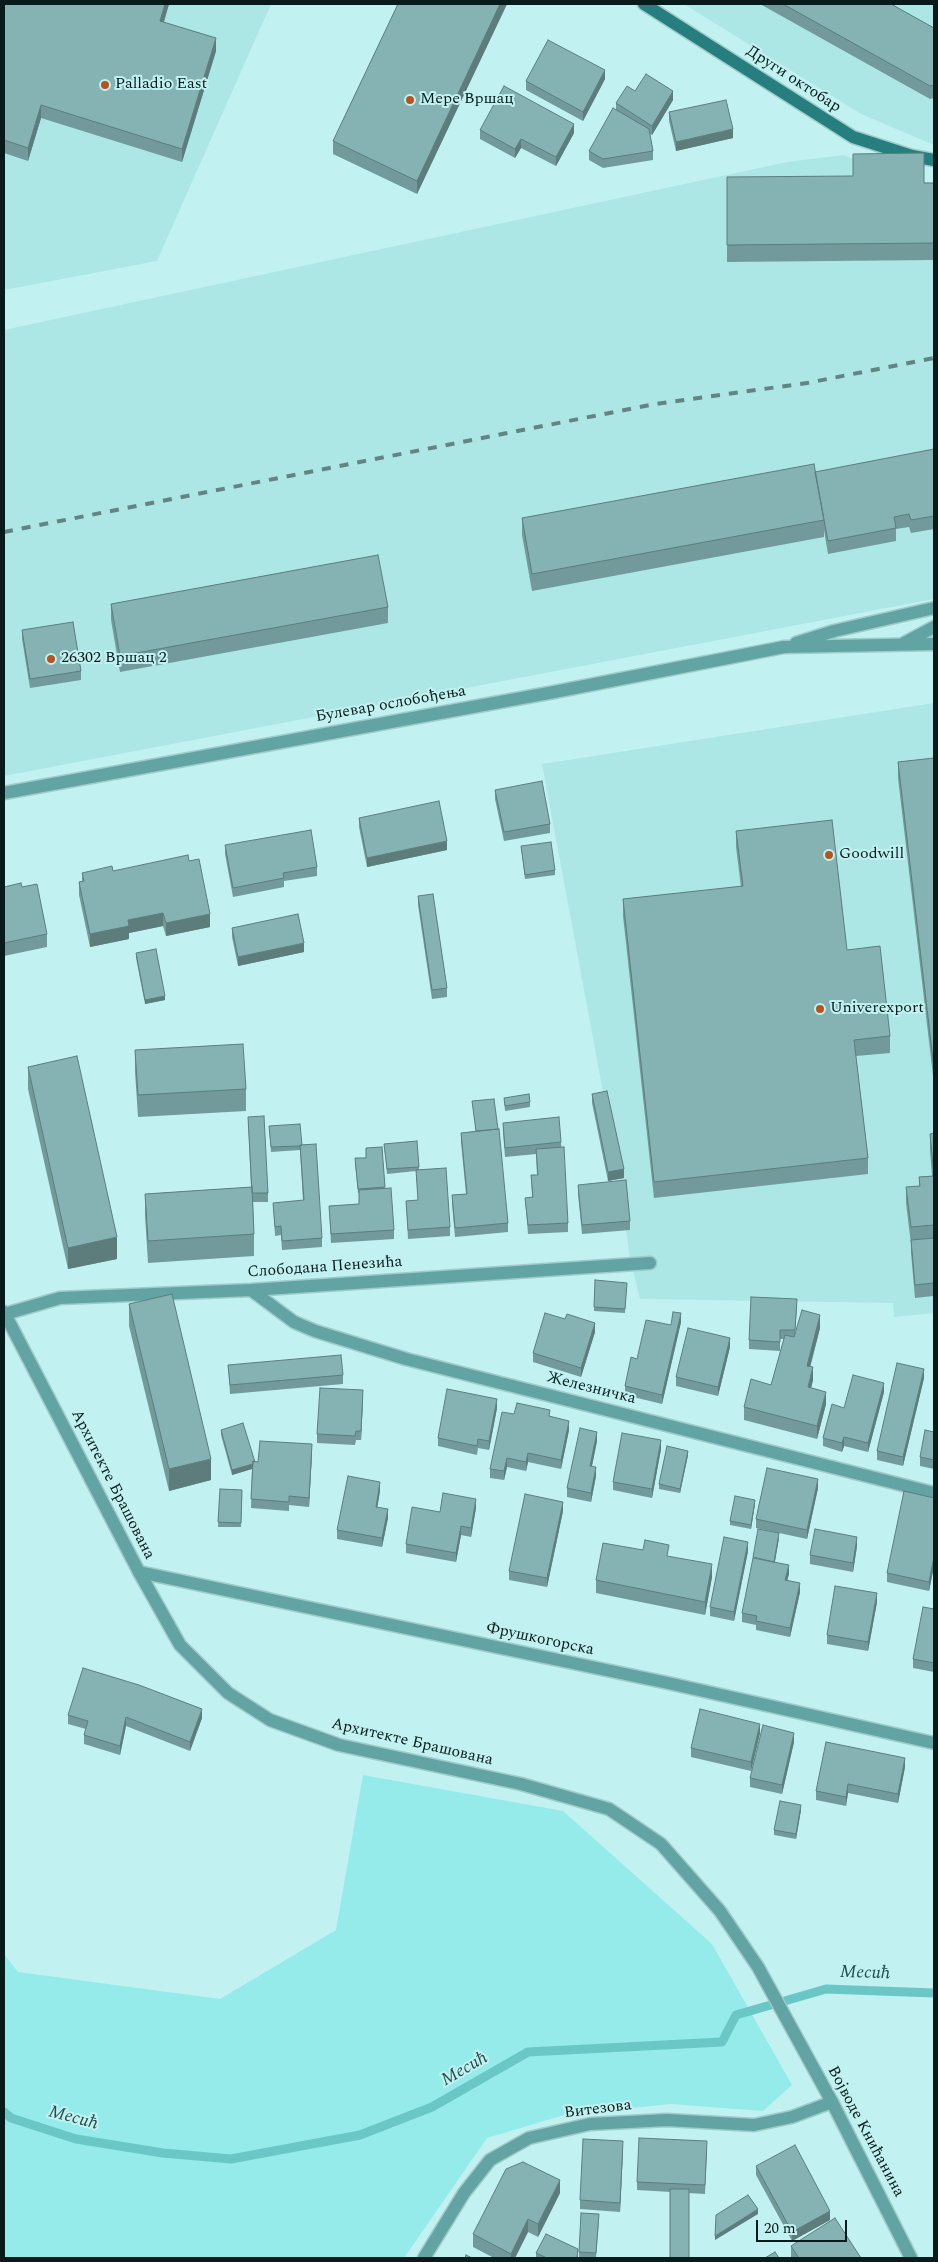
<!DOCTYPE html>
<html>
<head>
<meta charset="utf-8">
<style>
	body { margin:0 }
	#map { position:relative; width:938px; height:2262px; overflow:hidden; background:#c1f2f1; font-family:Spectral,serif }
	canvas { display:block }
	.frame { position:absolute; inset:0; border:5px solid #081b1a; pointer-events:none }
	.scale { position:absolute; left:756px; top:2220px; width:91px; height:22px; box-sizing:border-box; border:2px solid #081b1a; border-top:0; padding-left:6px; font-size:15px; line-height:18px; white-space:nowrap; color:#081b1a; -webkit-text-stroke:4px #c1f2f1; paint-order:stroke }
</style>
</head>
<body>
<div id="map">
<canvas width="938" height="2262"></canvas>
<div class="frame"></div>
<div class="scale">20 m</div>
</div>
<script>
const c = document.querySelector('canvas').getContext('2d');
c.lineJoin = 'round';
function fillPath(path, color) { c.fillStyle = color; c.fill(path, 'evenodd'); }
const poly = rows => new Path2D(rows.map(r => 'M' + r).join(''));
function trace(path, color, width, dash) { c.strokeStyle = color; c.lineWidth = width; c.lineCap = dash ? 'butt' : 'round'; c.setLineDash(dash || []); c.stroke(path); }
function drawText(font, color, halo, rows, align = 'center') {
  c.font = font + ' Spectral,serif'; c.lineWidth = 4; c.setLineDash([]); c.textBaseline = 'middle'; c.strokeStyle = halo; c.fillStyle = color; for (const [text, x, y, turn = 0] of rows) {
    c.save(); c.translate(x, y); c.rotate((+turn || 0) * Math.PI / 180); c.textAlign = isNaN(turn) ? turn : align; if (halo) c.strokeText(text, 0, 0); c.fillText(text, 0, 0); c.restore();
  }
}
fillPath(poly([
	[4,4,271,4,157,261,4,290],
	[684,4,934,4,934,145,861,114],
	[843,155,934,188,934,599,4,776,4,330,787,162],
	[934,703,934,1313,894,1317,893,1303,640,1299,630,1258,617,1167,542,764]
]), '#ace7e6');
fillPath(poly([
	[363,1775,563,1811,712,1944,792,2085,763,2111,671,2104,564,2115,487,2138,404,2258,4,2258,4,1954,18,1972,220,1999,336,1930]
]), '#94ebea');
trace(poly([
	[4,2112,11,2118,76,2139,163,2153,231,2159,360,2135,432,2107,528,2052,722,2042,736,2015,826,1989,934,1993]
]), '#6ac7c6', 9);
const minor = poly([
	[251,1290,294,1322,315,1331,406,1359,934,1493],
	[5,1314,60,1298,251,1290,650,1263],
	[139,1572,668,1683,934,1743],
	[424,2258,464,2193,490,2160,529,2138,590,2124,667,2120,754,2125,792,2117,832,2102]
]);
const tertiary = poly([
	[796,643,834,631,934,608],
	[904,643,934,627],
	[4,793,549,693,784,647,934,644],
	[4,1312,139,1572,180,1645,228,1693,270,1720,339,1745,521,1784,609,1809,661,1844,720,1911,758,1967,832,2102,911,2258]
]);
const secondary = poly([
	[644,4,853,137,912,156,934,160]
]);
trace(minor, '#a0cbca', 15);
trace(tertiary, '#a0cbca', 15);
trace(secondary, '#a0cbca', 15);
trace(minor, '#62a4a3', 12);
trace(tertiary, '#62a4a3', 12);
trace(secondary, '#267f7e', 12);
trace(poly([
	[4,532,655,404,807,383,934,358]
]), '#638483', 4, [9, 9]);
fillPath(poly([
	[4,4,169,4,164,22,216,51,182,162,41,118,28,161,4,153],
	[398,4,507,4,417,194,333,154,333,141],
	[760,4,891,4,934,28,934,98,930,99],
	[605,79,583,121,526,90,526,81],
	[635,91,673,100,652,135,650,134,653,151,653,160,603,168,589,160,589,151,616,110,616,103],
	[669,112,733,138,676,151,669,121],
	[480,130,574,133,556,166,521,148,515,158,480,139],
	[727,177,934,183,934,260,727,262],
	[934,449,934,529,911,533,909,527,896,529,896,541,828,554,824,530,824,537,532,591,522,535,522,518,815,474],
	[111,604,388,607,388,623,120,672,111,620],
	[22,630,81,671,81,680,30,688,22,639],
	[934,758,934,1084,898,778,898,762],
	[495,790,550,824,550,833,504,841,495,799],
	[359,818,447,850,367,867,359,827],
	[736,831,847,950,890,1036,890,1053,856,1056,868,1158,868,1174,654,1198,623,916,623,899,741,887,736,847],
	[225,845,317,867,317,876,284,881,284,887,233,897,225,854],
	[521,846,555,870,555,875,525,879],
	[189,861,210,927,166,936,163,926,129,933,129,939,90,947,79,895,79,882,82,881,82,873,113,871],
	[4,887,22,887,47,934,47,947,4,956],
	[418,896,447,988,447,997,432,999,418,905],
	[232,928,304,952,238,966,232,937],
	[136,953,165,1000,145,1004,136,958],
	[135,1050,246,1089,246,1111,138,1117,135,1072],
	[28,1067,117,1259,68,1269,28,1089],
	[592,1094,624,1178,608,1181,592,1103],
	[504,1098,530,1102,530,1107,505,1111],
	[472,1101,508,1223,508,1232,455,1237,452,1204,452,1195,466,1194,461,1142,461,1133,476,1131],
	[248,1117,268,1193,268,1202,253,1202,254,1234,254,1256,148,1263,145,1216,145,1194,251,1187],
	[503,1123,561,1142,568,1223,568,1232,528,1234,525,1198,532,1197,531,1175,537,1175,536,1154,505,1157,503,1132],
	[269,1126,302,1145,322,1238,322,1247,282,1250,281,1235,275,1236,273,1203,303,1201,300,1150,271,1152],
	[934,1133,934,1304,933,1296,915,1298,911,1253,911,1244,906,1203,906,1187,919,1186,919,1177,932,1176,930,1150,930,1134],
	[384,1144,419,1167,419,1170,450,1227,450,1236,408,1239,406,1201,418,1200,416,1171,387,1174],
	[382,1147,385,1188,394,1230,394,1239,331,1243,329,1206,359,1204,359,1193,358,1193,355,1163,366,1158],
	[578,1185,630,1221,630,1230,582,1234,578,1194],
	[627,1283,625,1313,594,1311,594,1307],
	[129,1304,211,1480,169,1491,129,1326],
	[797,1308,795,1332,820,1328,810,1367,813,1380,811,1388,826,1404,817,1439,744,1420,744,1407,771,1385,784,1339,780,1339,780,1351,749,1349,749,1340],
	[565,1319,595,1332,581,1377,533,1362,533,1353],
	[681,1322,662,1404,625,1395,625,1386,637,1359,671,1325],
	[730,1347,718,1396,676,1386,676,1377],
	[228,1365,343,1375,343,1384,230,1394],
	[924,1378,903,1466,877,1460,877,1451],
	[884,1392,868,1452,844,1446,842,1452,823,1446,823,1438,844,1408],
	[363,1399,361,1440,356,1440,355,1445,317,1443,317,1434],
	[497,1408,489,1450,478,1448,477,1455,438,1446,438,1438],
	[514,1414,550,1417,569,1430,561,1469,528,1462,526,1471,507,1467,504,1480,490,1478,490,1469],
	[221,1430,255,1462,258,1462,312,1453,309,1507,289,1505,289,1511,251,1508,252,1469,232,1475,221,1435],
	[934,1432,934,1469,920,1466,920,1457],
	[597,1441,592,1466,596,1476,591,1502,567,1497,567,1488],
	[661,1449,652,1498,613,1490,613,1482],
	[688,1455,680,1493,659,1489,659,1484],
	[818,1488,807,1539,756,1528,756,1519],
	[220,1489,242,1490,241,1527,218,1527],
	[380,1491,377,1507,388,1518,382,1547,337,1539,337,1530],
	[934,1498,934,1566,929,1591,887,1582,887,1573],
	[755,1504,751,1529,730,1525,730,1521],
	[476,1508,471,1537,461,1535,456,1562,406,1553,406,1544,440,1512],
	[563,1511,547,1587,509,1580,509,1571],
	[779,1538,775,1562,789,1574,787,1580,800,1592,790,1637,756,1630,756,1625,742,1622,742,1613],
	[857,1546,853,1572,810,1564,810,1555],
	[748,1551,734,1621,710,1616,710,1607],
	[712,1577,705,1615,596,1593,596,1580],
	[877,1602,868,1651,827,1644,827,1635],
	[934,1609,934,1672,913,1668,913,1659],
	[68,1715,202,1718,190,1751,126,1726,120,1755,84,1744,84,1735,86,1729,68,1724],
	[760,1733,751,1771,691,1757,691,1748],
	[794,1742,782,1794,750,1787,750,1778],
	[905,1767,898,1803,848,1793,846,1806,816,1800,816,1791],
	[801,1810,796,1839,774,1835,774,1830],
	[623,2150,620,2212,580,2209,580,2200],
	[707,2150,705,2194,637,2190,637,2182],
	[756,2166,830,2220,792,2241,756,2175],
	[560,2193,538,2237,528,2232,515,2258,494,2258,473,2247,473,2234],
	[599,2219,596,2258,579,2257,579,2252],
	[791,2246,861,2258,791,2258],
	[578,2249,578,2258,536,2258,536,2253]
]), '#729a9a');
fillPath(poly([
	[165,4,169,4,160,34,160,21],
	[500,4,507,4,417,194,417,181],
	[216,38,216,51,182,162,182,149],
	[605,70,605,79,583,121,583,112],
	[673,91,673,100,652,135,652,126],
	[41,105,41,118,28,161,28,148],
	[574,124,574,133,556,166,556,157],
	[733,129,733,138,676,151,676,142],
	[521,139,521,148,515,158,515,149],
	[447,841,447,850,367,867,367,858],
	[163,913,163,926,129,933,129,939,90,947,90,934,128,920],
	[210,914,210,927,166,936,166,923],
	[304,943,304,952,238,966,238,957],
	[165,996,165,1000,145,1004,145,1000],
	[624,1169,624,1178,608,1181,608,1172],
	[117,1237,117,1259,68,1269,68,1248],
	[681,1313,681,1322,662,1404,662,1395],
	[820,1315,820,1328,807,1379,807,1366],
	[595,1323,595,1332,581,1377,581,1368],
	[730,1338,730,1347,718,1396,718,1387],
	[813,1367,813,1380,808,1400,808,1387],
	[924,1369,924,1378,903,1466,903,1457],
	[884,1383,884,1392,868,1452,868,1443],
	[363,1390,363,1399,361,1440,361,1431],
	[826,1392,826,1404,817,1439,817,1426],
	[497,1399,497,1408,489,1450,489,1441],
	[569,1421,569,1430,561,1469,561,1460],
	[597,1432,597,1441,590,1475,590,1466],
	[844,1437,844,1446,842,1452,842,1443],
	[661,1440,661,1449,652,1498,652,1489],
	[312,1444,312,1453,309,1507,309,1498],
	[688,1451,688,1455,680,1493,680,1489],
	[528,1453,528,1462,526,1471,526,1462],
	[507,1458,507,1467,504,1480,504,1471],
	[211,1459,211,1480,169,1491,169,1469],
	[255,1463,255,1468,232,1475,232,1470],
	[596,1467,596,1476,591,1502,591,1493],
	[818,1479,818,1488,807,1539,807,1530],
	[380,1482,380,1491,376,1516,376,1507],
	[476,1499,476,1508,471,1537,471,1528],
	[755,1500,755,1504,751,1529,751,1525],
	[563,1502,563,1511,547,1587,547,1578],
	[388,1509,388,1518,382,1547,382,1538],
	[461,1526,461,1535,456,1562,456,1553],
	[779,1533,779,1538,774,1566,774,1562],
	[857,1537,857,1546,853,1572,853,1563],
	[748,1542,748,1551,734,1621,734,1612],
	[934,1557,934,1566,929,1591,929,1582],
	[712,1564,712,1577,705,1615,705,1602],
	[789,1565,789,1574,785,1589,785,1580],
	[800,1583,800,1592,790,1637,790,1628],
	[877,1593,877,1602,868,1651,868,1642],
	[202,1709,202,1718,190,1751,190,1742],
	[126,1717,126,1726,120,1755,120,1746],
	[760,1724,760,1733,751,1771,751,1762],
	[794,1733,794,1742,782,1794,782,1785],
	[905,1758,905,1767,898,1803,898,1794],
	[848,1784,848,1793,846,1806,846,1797],
	[801,1805,801,1810,796,1839,796,1834],
	[623,2141,623,2150,620,2212,620,2203],
	[560,2180,560,2193,538,2237,538,2224],
	[758,2209,758,2214,715,2240,715,2236],
	[830,2211,830,2220,792,2241,792,2232],
	[528,2219,528,2232,515,2258,511,2258,511,2254]
]), '#5d7d7d');
const building = poly([
	[4,4,165,4,160,21,216,38,182,149,41,105,28,148,4,140,4,4],
	[398,4,500,4,417,181,333,141,398,4],
	[783,4,891,4,934,28,934,85,930,86,783,4],
	[548,40,605,70,583,112,526,81,548,40],
	[646,74,673,91,652,126,616,103,627,86,635,91,646,74],
	[504,86,574,124,556,157,521,139,515,149,480,130,504,86],
	[726,100,733,129,676,142,669,112,726,100],
	[613,108,649,129,653,151,603,159,589,151,613,108],
	[924,153,924,183,934,183,934,243,727,245,727,177,853,176,853,154,924,153],
	[934,449,934,516,911,520,909,514,894,517,896,528,828,541,815,472,934,449],
	[814,464,824,520,532,574,522,518,814,464],
	[378,555,388,607,120,656,111,604,378,555],
	[73,622,81,671,30,679,22,630,73,622],
	[934,758,934,1068,898,762,934,758],
	[542,781,550,824,504,832,495,790,542,781],
	[439,801,447,841,367,858,359,818,439,801],
	[832,820,847,950,880,946,890,1036,854,1040,868,1158,654,1182,623,899,743,886,736,831,832,820],
	[311,830,317,867,283,873,284,878,233,888,225,845,311,830],
	[551,842,555,870,525,875,521,846,551,842],
	[188,855,189,861,199,859,210,914,166,923,163,913,128,920,129,926,90,934,79,882,84,881,82,873,112,866,113,871,188,855],
	[21,883,22,887,37,884,47,934,4,943,4,887,21,883],
	[433,894,447,988,432,990,418,896,433,894],
	[298,914,304,943,238,957,232,928,298,914],
	[156,949,165,996,145,1000,136,953,156,949],
	[243,1044,246,1089,138,1095,135,1050,243,1044],
	[77,1056,117,1237,68,1248,28,1067,77,1056],
	[607,1091,624,1169,608,1172,592,1094,607,1091],
	[529,1094,530,1102,505,1106,504,1098,529,1094],
	[494,1099,498,1129,476,1131,472,1101,494,1099],
	[264,1116,268,1193,252,1193,248,1117,264,1116],
	[559,1117,561,1142,505,1148,503,1123,559,1117],
	[300,1124,302,1145,300,1146,271,1147,269,1126,300,1124],
	[499,1129,508,1223,455,1228,452,1195,467,1194,461,1133,499,1129],
	[934,1133,934,1225,911,1227,906,1187,920,1186,919,1177,934,1176,930,1134,934,1133],
	[417,1141,419,1167,387,1169,384,1144,417,1141],
	[316,1144,322,1238,282,1241,281,1226,275,1227,273,1203,304,1200,300,1145,316,1144],
	[382,1147,385,1187,358,1189,355,1158,366,1158,366,1148,382,1147],
	[564,1147,568,1223,528,1225,525,1198,533,1197,531,1175,538,1175,536,1149,564,1147],
	[446,1168,450,1227,408,1230,406,1201,418,1200,416,1170,446,1168],
	[626,1180,630,1221,582,1225,578,1185,626,1180],
	[252,1187,254,1234,148,1241,145,1194,252,1187],
	[391,1188,394,1230,331,1234,329,1206,359,1204,359,1190,391,1188],
	[934,1238,934,1291,933,1283,915,1285,911,1240,934,1238],
	[595,1280,627,1283,625,1309,594,1307,595,1280],
	[172,1294,211,1459,169,1469,129,1304,172,1294],
	[751,1297,797,1299,795,1330,780,1330,780,1342,749,1340,751,1297],
	[802,1310,820,1315,807,1366,813,1367,808,1387,826,1392,817,1426,744,1407,751,1379,771,1385,785,1335,794,1337,802,1310],
	[673,1312,681,1313,662,1395,625,1386,631,1357,637,1359,646,1320,671,1325,673,1312],
	[545,1313,565,1319,567,1314,595,1323,581,1368,533,1353,545,1313],
	[688,1328,730,1338,718,1387,676,1377,688,1328],
	[341,1355,343,1375,230,1385,228,1365,341,1355],
	[897,1363,924,1369,903,1457,877,1451,897,1363],
	[853,1375,884,1383,868,1443,844,1437,842,1443,823,1438,832,1404,844,1408,853,1375],
	[320,1388,363,1390,361,1431,356,1431,355,1436,317,1434,320,1388],
	[447,1389,497,1399,489,1441,478,1439,477,1446,438,1438,447,1389],
	[517,1403,550,1410,549,1416,569,1421,561,1460,528,1453,526,1462,507,1458,504,1471,490,1469,502,1412,514,1414,517,1403],
	[243,1423,255,1462,253,1461,253,1464,232,1470,221,1430,243,1423],
	[580,1428,597,1432,590,1466,596,1467,591,1493,567,1488,580,1428],
	[925,1430,934,1432,934,1460,920,1457,925,1430],
	[622,1433,661,1440,652,1489,613,1482,622,1433],
	[260,1441,312,1444,309,1498,289,1496,289,1502,251,1499,253,1461,258,1462,260,1441],
	[667,1446,688,1451,680,1489,659,1484,667,1446],
	[767,1468,818,1479,807,1530,756,1519,767,1468],
	[348,1476,380,1482,376,1507,388,1509,382,1538,337,1530,348,1476],
	[220,1489,242,1490,241,1523,218,1522,220,1489],
	[904,1491,934,1498,934,1557,929,1582,887,1573,904,1491],
	[443,1493,476,1499,471,1528,461,1526,456,1553,406,1544,412,1507,440,1512,443,1493],
	[525,1494,563,1502,547,1578,509,1571,525,1494],
	[735,1496,755,1500,751,1525,730,1521,735,1496],
	[758,1529,779,1533,774,1562,753,1557,758,1529],
	[815,1529,857,1537,853,1563,810,1555,815,1529],
	[724,1537,748,1542,734,1612,710,1607,724,1537],
	[645,1540,669,1545,667,1556,712,1564,705,1602,596,1580,603,1543,643,1550,645,1540],
	[753,1558,789,1565,785,1580,800,1583,790,1628,756,1621,757,1616,742,1613,753,1558],
	[835,1586,877,1593,868,1642,827,1635,835,1586],
	[923,1607,934,1609,934,1663,913,1659,923,1607],
	[83,1668,139,1685,202,1709,190,1742,126,1717,120,1746,84,1735,88,1721,68,1715,83,1668],
	[700,1709,760,1724,751,1762,691,1748,700,1709],
	[763,1725,794,1733,782,1785,750,1778,763,1725],
	[826,1742,905,1758,898,1794,848,1784,846,1797,816,1791,826,1742],
	[780,1801,801,1805,796,1834,774,1830,780,1801],
	[639,2138,707,2141,705,2185,637,2182,639,2138],
	[583,2139,623,2141,620,2203,580,2200,583,2139],
	[795,2145,830,2211,792,2232,756,2166,795,2145],
	[523,2162,560,2180,538,2224,528,2219,511,2254,473,2234,506,2169,523,2162],
	[670,2189,689,2189,689,2258,670,2258,670,2189],
	[748,2195,758,2209,715,2236,716,2215,748,2195],
	[581,2213,599,2214,596,2253,579,2252,581,2213],
	[835,2218,861,2258,799,2258,791,2246,835,2218],
	[546,2234,578,2249,577,2258,547,2258,536,2253,546,2234],
	[775,2252,779,2258,765,2258,775,2252],
	[466,2255,472,2258,465,2258,466,2255]
]);
fillPath(building, '#85b3b3');
trace(building, '#5d7d7d', 1);
for (const [x, y, r, color] of [
	[105,85,5,"#b6531e"],
	[410,100,5,"#b6531e"],
	[51,659,5,"#b6531e"],
	[829,855,5,"#b6531e"],
	[820,1009,5,"#b6531e"]
]) { const dot = new Path2D(); dot.arc(x, y, r, 0, 2 * Math.PI); c.fillStyle = color; c.fill(dot); trace(dot, '#c1f2f1', 2); }
drawText('16px', '#081b1a', '#c1f2f1', [
	["Други октобар",793,80,33],
	["Булевар ослобођења",391,705,-10],
	["Слободана Пенезића",325,1268,-4],
	["Железничка",591,1389,14],
	["Архитекте Брашована",112,1485,63],
	["Фрушкогорска",540,1640,12],
	["Архитекте Брашована",412,1743,13],
	["Витезова",598,2110,-7],
	["Војводе Книћанина",865,2132,62]
]);
drawText('16px', '#081b1a', '#c1f2f1', [
	["Palladio East",115,85],
	["Мере Вршац",420,100],
	["26302 Вршац 2",61,659],
	["Goodwill",839,855],
	["Univerexport",830,1009]
], 'left');
drawText('italic 18px', '#224d4d', '#c1f2f1', [
	["Месић",865,1974,2],
	["Месић",465,2070,-30],
	["Месић",73,2119,15]
]);
</script>
</body>
</html>
